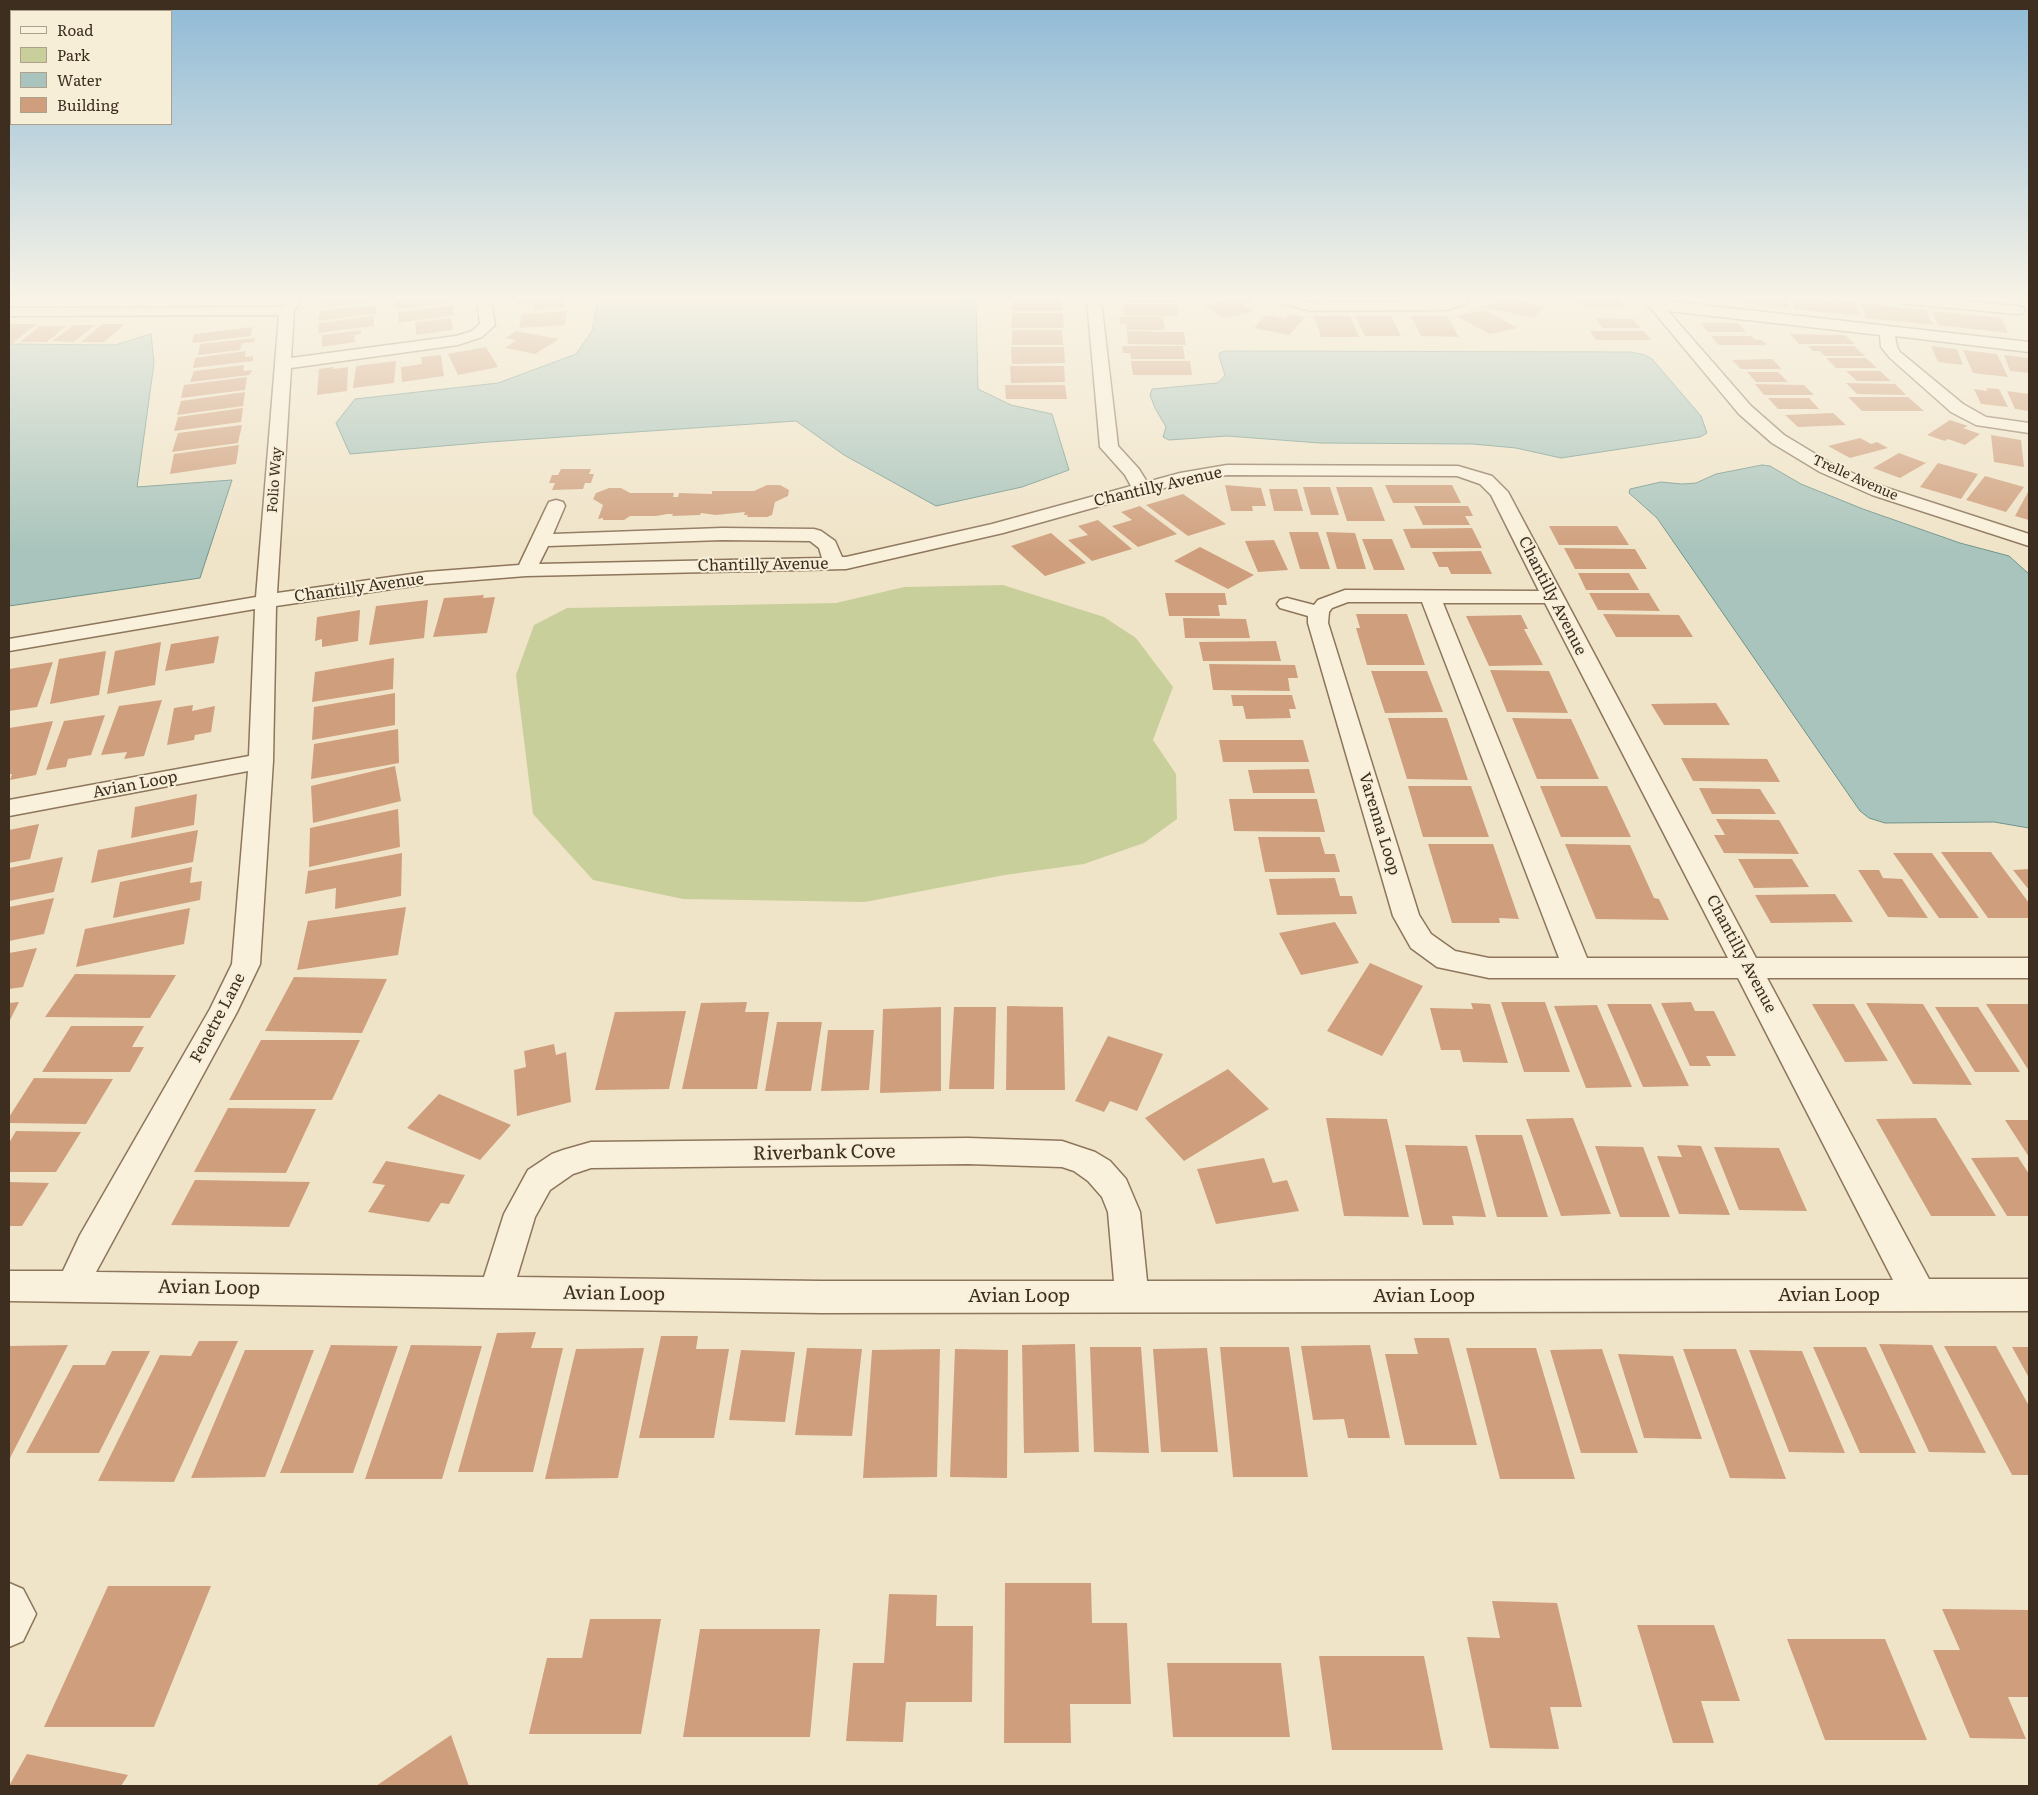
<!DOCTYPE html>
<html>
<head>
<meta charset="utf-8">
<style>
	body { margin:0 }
	#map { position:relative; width:2038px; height:1795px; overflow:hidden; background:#f0e4c8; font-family:Literata,serif }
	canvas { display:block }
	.frame { position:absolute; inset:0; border:10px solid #3d2e20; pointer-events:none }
	.legend { position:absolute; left:10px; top:10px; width:162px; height:115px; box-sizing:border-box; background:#f7eed8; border:1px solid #ada18e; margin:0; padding:6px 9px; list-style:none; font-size:15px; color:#3d2e20 }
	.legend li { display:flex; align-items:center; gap:10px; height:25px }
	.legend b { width:25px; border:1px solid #ada18e }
</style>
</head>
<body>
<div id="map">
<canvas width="2038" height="1795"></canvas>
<div class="frame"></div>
<ul class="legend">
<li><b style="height:6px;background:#faf1dc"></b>Road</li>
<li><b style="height:14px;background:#c9cf9b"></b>Park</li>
<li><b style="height:14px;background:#a9c4bc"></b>Water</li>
<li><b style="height:14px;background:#cf9f7d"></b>Building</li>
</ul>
</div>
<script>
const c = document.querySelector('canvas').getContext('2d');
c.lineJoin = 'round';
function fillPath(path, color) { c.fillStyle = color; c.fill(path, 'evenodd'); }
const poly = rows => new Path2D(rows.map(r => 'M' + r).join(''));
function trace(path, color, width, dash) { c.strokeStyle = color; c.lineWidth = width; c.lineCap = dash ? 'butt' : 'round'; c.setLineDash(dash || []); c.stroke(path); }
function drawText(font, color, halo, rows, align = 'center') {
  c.font = font + ' Literata,serif'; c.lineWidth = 4; c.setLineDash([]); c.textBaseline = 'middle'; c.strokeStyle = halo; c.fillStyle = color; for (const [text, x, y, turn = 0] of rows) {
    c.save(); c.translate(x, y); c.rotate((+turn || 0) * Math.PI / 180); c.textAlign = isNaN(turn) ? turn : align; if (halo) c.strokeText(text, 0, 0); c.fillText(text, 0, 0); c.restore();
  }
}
fillPath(poly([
	[1003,585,1104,617,1136,638,1173,687,1153,740,1176,774,1177,819,1144,843,1084,864,1005,875,865,902,683,899,593,880,533,814,516,675,534,625,567,608,836,603,904,587]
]), '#c9cf9b');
const water = poly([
	[598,300,976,300,978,389,1011,405,1052,414,1069,470,1022,487,936,506,844,455,796,421,489,442,350,454,336,423,355,399,498,383,576,354,592,331,598,300],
	[151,334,154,363,137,487,232,480,200,578,9,606,9,344,115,345,151,334],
	[1225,351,1631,352,1645,355,1652,359,1701,416,1707,433,1700,437,1561,458,1516,448,1473,444,1320,443,1227,436,1169,440,1163,437,1166,427,1155,408,1150,395,1152,389,1217,383,1222,379,1225,375,1219,356,1219,353,1225,351],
	[1762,465,1770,466,1801,484,1863,509,1960,543,2009,556,2029,574,2029,828,1994,822,1885,823,1869,818,1860,811,1657,518,1629,493,1630,489,1661,482,1682,484,1696,483,1716,474,1762,465]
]);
fillPath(water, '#a9c4bc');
trace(water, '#6f938a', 1);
fillPath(poly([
	[323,300,371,300,369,303,321,306],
	[395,300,450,300,450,303,394,309],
	[516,300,562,300,564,306,534,310,533,303,517,305],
	[1012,300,1061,300,1062,311,1011,311],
	[1122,300,1175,300,1176,303,1123,302],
	[1230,300,1250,300,1255,303,1243,305,1254,312,1224,318,1203,305],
	[1494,300,1516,300,1545,306,1534,318,1486,308],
	[1576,300,1619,300,1624,306,1580,306],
	[1740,300,1787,300,1789,308,1741,303],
	[1792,300,1855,301,1860,316,1795,309],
	[1861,303,1926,310,1933,325,1866,318],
	[1123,304,1177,304,1179,316,1124,316],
	[377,305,376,314,318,321,320,311],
	[453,305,454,315,398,323,398,312],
	[1484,310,1518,328,1490,334,1456,316],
	[567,311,565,325,519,328,522,314],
	[1932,311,2001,318,2008,333,1938,325],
	[1012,313,1063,313,1064,328,1011,328],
	[1289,314,1306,317,1289,335,1254,328,1266,315,1285,319],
	[374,316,374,326,318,333,319,323],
	[1314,316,1350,316,1359,337,1321,337],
	[1355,316,1391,316,1401,336,1365,336],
	[1411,316,1447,316,1459,337,1421,336],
	[1119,317,1163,317,1165,330,1127,330,1126,324,1120,324],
	[451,318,453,330,416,335,415,322],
	[1595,318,1633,319,1640,328,1602,328],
	[1700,323,1738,323,1746,332,1708,332],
	[9,324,37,324,9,346],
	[102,324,125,324,104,342,81,342],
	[74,325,95,325,74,342,52,341],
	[40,326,66,326,47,342,20,342],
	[253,327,251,336,192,343,194,334],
	[361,330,361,334,354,335,355,342,322,347,322,335],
	[1012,330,1062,330,1063,345,1012,345],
	[516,331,559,339,535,354,505,348,516,340,505,338],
	[1127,331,1184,332,1186,345,1128,344],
	[1590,331,1644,331,1651,340,1596,340],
	[1790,334,1845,335,1855,344,1799,344],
	[1711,336,1751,336,1755,340,1762,340,1767,345,1719,345],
	[255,338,254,342,242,343,240,350,198,355,200,344],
	[1122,346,1183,346,1185,359,1131,359,1130,353,1123,353],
	[1808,346,1854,346,1865,356,1825,356,1820,351,1813,351],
	[1931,346,1957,349,1963,365,1938,362],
	[486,347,498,367,458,375,448,354],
	[1011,347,1064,347,1065,363,1012,364],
	[1963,350,1997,354,2008,377,1973,373],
	[246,351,245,357,253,356,253,361,193,368,195,358],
	[441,355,444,376,402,382,401,367,422,364,421,357],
	[2004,355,2029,358,2029,373,2010,371],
	[1826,358,1866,358,1877,368,1836,368],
	[1772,359,1782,369,1741,369,1732,360],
	[396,361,394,383,353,388,356,366],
	[1131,361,1190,361,1192,375,1133,375],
	[244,365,243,371,252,370,250,375,190,382,194,371],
	[1010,366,1064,366,1065,382,1011,383],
	[333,367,333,369,348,367,347,391,317,395,319,369],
	[1846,371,1880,371,1891,381,1857,381],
	[1747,372,1778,372,1788,382,1756,382],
	[247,377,245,390,181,398,184,385],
	[1846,383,1895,384,1906,395,1857,394],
	[1755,384,1804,385,1814,395,1764,395],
	[1005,385,1065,385,1067,399,1006,399],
	[1986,388,1999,389,2008,407,1981,404,1974,389,1988,391],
	[2007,391,2029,394,2029,411,2015,409],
	[245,392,243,406,177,415,181,401],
	[1848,397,1908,397,1924,411,1862,411],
	[1768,398,1809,398,1819,409,1778,409],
	[243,408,241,422,174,431,178,417],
	[1833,413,1846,425,1798,427,1785,415],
	[1950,420,1968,426,1963,428,1980,434,1965,445,1948,439,1945,441,1927,435],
	[242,425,238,443,172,452,178,433],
	[1991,435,2021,440,2024,467,1994,462],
	[1860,438,1871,444,1877,442,1888,448,1850,458,1828,446],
	[239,445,236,464,170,474,174,454],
	[1899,453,1926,463,1900,478,1873,468],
	[1938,463,1978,474,1961,499,1920,487],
	[561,469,591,469,589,474,594,474,591,483,585,483,583,489,552,490,555,483,549,483,552,475,558,475],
	[1985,476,2024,487,2006,512,1966,500],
	[767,485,780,485,789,490,788,496,775,502,772,515,767,517,747,517,748,515,744,515,745,512,716,515,701,513,700,515,672,516,673,514,667,514,656,516,630,516,624,520,603,520,603,518,598,519,603,505,593,499,596,493,609,488,621,488,630,493,674,493,673,497,678,497,679,493,712,494,712,491,754,491],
	[1225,485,1261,488,1266,506,1252,506,1253,511,1231,511],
	[1385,485,1452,485,1461,503,1393,503],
	[1303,487,1330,487,1339,515,1311,515],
	[1336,487,1372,487,1385,521,1347,521],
	[1269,489,1297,489,1303,511,1274,511],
	[2029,490,2029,520,2015,516],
	[1183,494,1226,524,1188,536,1146,505],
	[1140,506,1177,534,1138,547,1112,526,1132,520,1121,512],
	[1414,506,1468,506,1473,516,1465,516,1470,525,1423,525],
	[1098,520,1132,549,1092,561,1068,540,1088,535,1078,526],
	[1549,526,1617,526,1629,545,1559,545],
	[1472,528,1482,548,1411,548,1403,529],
	[1289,532,1318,532,1330,569,1300,569],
	[1326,532,1355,533,1366,569,1337,569],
	[1051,533,1086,563,1045,576,1011,546],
	[1362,539,1392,539,1405,570,1374,570],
	[1274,540,1288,570,1258,572,1245,541],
	[1200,547,1254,575,1228,589,1174,561],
	[1564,548,1635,549,1647,569,1575,569],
	[1481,551,1492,574,1451,574,1448,567,1439,567,1432,552],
	[1578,573,1629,573,1639,590,1586,590],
	[1165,593,1225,593,1227,605,1218,605,1220,616,1169,616],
	[1589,593,1649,593,1660,611,1598,610],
	[484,595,483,598,495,597,487,633,433,637,444,598],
	[428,600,424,638,369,645,376,606],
	[360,610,358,641,322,647,322,639,315,641,317,617],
	[1356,614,1407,614,1425,665,1367,665,1356,628,1360,628],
	[1603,614,1679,615,1693,637,1616,637],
	[1521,615,1528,629,1524,629,1543,665,1489,666,1466,616],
	[1183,618,1246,619,1250,638,1185,638],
	[219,636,214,663,165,671,171,644],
	[1276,641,1281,661,1203,661,1199,642],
	[161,642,155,685,107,694,115,651],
	[106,651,99,695,50,704,59,659],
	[394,658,393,689,312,702,315,672],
	[53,662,37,707,9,711,9,669],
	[1209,664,1295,665,1298,678,1288,678,1290,691,1213,690],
	[1490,670,1549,671,1568,713,1507,712],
	[1371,671,1427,671,1443,712,1385,713],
	[395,693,395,725,312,740,314,707],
	[1231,695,1292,695,1296,709,1289,709,1291,718,1246,719,1243,706,1233,706],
	[162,700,144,756,124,759,127,752,101,755,119,706],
	[1716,703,1730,725,1664,725,1651,704],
	[193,705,192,711,215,706,211,732,195,735,194,740,167,745,174,708],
	[105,715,91,755,68,759,66,767,46,770,64,721],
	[1388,718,1447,718,1468,780,1407,779],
	[1512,718,1571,719,1599,779,1537,779],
	[53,721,36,775,10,780,12,774,9,774,9,728],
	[398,729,399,763,311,779,314,744],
	[1219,740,1303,740,1309,762,1223,762],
	[1681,758,1767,759,1780,782,1693,781],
	[395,766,401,801,313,823,311,786],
	[1309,769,1315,793,1253,793,1248,770],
	[1408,786,1471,786,1489,837,1423,837],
	[1540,786,1607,786,1631,837,1561,837],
	[1699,788,1760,789,1776,814,1712,814],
	[197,794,194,825,131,838,135,807],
	[1229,799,1317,799,1325,832,1234,831],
	[398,809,400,847,309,867,310,828],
	[1716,819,1779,820,1799,854,1724,853,1714,835,1725,835],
	[39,824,30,859,9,863,9,830],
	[198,830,193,862,91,883,98,850],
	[1258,837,1320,837,1325,854,1335,854,1340,872,1265,872],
	[1428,844,1493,844,1519,919,1499,918,1500,923,1452,923],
	[1565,844,1630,845,1654,898,1659,899,1669,920,1596,919],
	[1941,852,1991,852,2029,903,2029,918,1988,918],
	[402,853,401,896,335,909,336,888,305,894,308,871],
	[1893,853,1932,853,1979,918,1939,918],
	[63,857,54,892,9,901,9,868],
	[1738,859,1792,859,1809,887,1754,888],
	[192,867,190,883,202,881,200,900,113,918,120,882],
	[2029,869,2029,890,2013,870],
	[1858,870,1879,870,1883,878,1902,879,1928,918,1888,917],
	[1335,878,1340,896,1352,896,1357,914,1277,915,1269,879],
	[1835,894,1853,922,1771,923,1755,895],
	[54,898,44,934,9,941,9,907],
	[406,907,398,955,297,970,308,921],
	[190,908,184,944,76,967,85,929],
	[1335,922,1359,963,1301,975,1279,933],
	[37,948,23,987,9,989,9,953],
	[1370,963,1423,986,1382,1056,1327,1031],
	[75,974,176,975,150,1018,45,1017],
	[294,977,387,979,362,1033,265,1031],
	[19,1002,9,1022,9,1003],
	[747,1002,745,1012,769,1012,757,1089,682,1089,701,1003],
	[1501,1002,1545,1002,1570,1072,1524,1072],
	[1691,1002,1695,1011,1714,1011,1736,1056,1706,1056,1711,1066,1690,1066,1661,1003],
	[1471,1003,1490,1004,1508,1063,1463,1062,1460,1050,1441,1050,1430,1008,1473,1009],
	[1866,1003,1923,1004,1972,1085,1913,1084],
	[1607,1004,1651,1004,1689,1086,1643,1087],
	[1812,1004,1854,1004,1888,1061,1845,1062],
	[1986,1004,2029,1004,2029,1071],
	[1597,1005,1632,1087,1586,1088,1554,1006],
	[1007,1006,1063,1007,1065,1090,1006,1090],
	[941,1007,941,1091,880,1093,883,1009],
	[954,1007,996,1007,994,1089,949,1089],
	[1935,1007,1978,1007,2020,1072,1975,1072],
	[686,1011,669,1089,595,1090,615,1012],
	[777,1022,822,1022,811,1091,765,1091],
	[71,1026,144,1026,132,1047,144,1047,130,1072,42,1072],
	[828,1030,874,1030,869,1090,821,1091],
	[1108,1036,1163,1054,1137,1111,1110,1101,1104,1112,1075,1101],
	[261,1040,360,1040,332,1100,229,1100],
	[554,1044,556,1055,566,1052,571,1102,517,1116,514,1070,526,1067,524,1051],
	[1228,1069,1269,1109,1184,1161,1145,1118],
	[34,1078,113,1079,86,1124,9,1123,9,1117],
	[439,1094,511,1125,480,1160,407,1128],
	[228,1108,316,1109,286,1173,194,1172],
	[1326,1118,1387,1119,1409,1217,1344,1216],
	[1573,1118,1611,1214,1561,1216,1526,1119],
	[1936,1118,1996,1216,1931,1216,1876,1119],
	[2005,1120,2029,1120,2029,1157],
	[16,1131,81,1132,56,1172,9,1172,9,1143],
	[1475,1135,1522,1135,1548,1217,1497,1217],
	[1405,1145,1467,1146,1486,1217,1452,1216,1454,1225,1423,1225],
	[1677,1145,1701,1146,1730,1215,1679,1214,1657,1156,1682,1157],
	[1595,1146,1643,1147,1670,1217,1620,1217],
	[1714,1147,1779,1148,1807,1211,1739,1210],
	[2018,1157,2029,1174,2029,1216,2007,1216,1971,1158],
	[1264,1158,1273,1183,1287,1180,1299,1211,1216,1224,1197,1169],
	[386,1161,465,1175,449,1204,441,1203,429,1222,368,1212,385,1185,372,1183],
	[195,1180,310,1182,289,1227,171,1225],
	[9,1182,49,1183,22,1226,9,1226],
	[536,1332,531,1348,563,1348,533,1472,458,1472,497,1333],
	[661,1336,698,1336,696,1349,729,1349,714,1438,639,1438],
	[1414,1338,1449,1338,1477,1445,1405,1445,1385,1354,1418,1354],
	[199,1341,238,1341,174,1482,98,1481,160,1355,191,1356],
	[1075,1344,1079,1452,1024,1453,1022,1345],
	[1879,1344,1932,1345,1986,1453,1929,1452],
	[68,1345,9,1460,9,1346],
	[331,1345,398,1346,353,1473,280,1473],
	[411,1345,482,1346,442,1479,365,1479],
	[1370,1345,1390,1438,1348,1438,1344,1419,1313,1420,1301,1346],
	[1944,1346,1996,1346,2029,1406,2029,1475,2012,1475],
	[1090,1347,1141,1347,1149,1453,1094,1452],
	[1220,1347,1289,1347,1308,1477,1233,1477],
	[1813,1347,1866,1347,1916,1453,1860,1453],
	[2012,1347,2029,1347,2029,1378],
	[644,1348,618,1478,545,1479,576,1349],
	[807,1348,862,1349,852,1436,795,1435],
	[1207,1348,1218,1452,1161,1452,1153,1349],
	[1466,1348,1536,1348,1575,1479,1500,1479],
	[940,1349,937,1477,863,1478,872,1350],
	[955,1349,1008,1350,1007,1478,950,1477],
	[1602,1349,1638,1453,1581,1453,1550,1350],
	[1683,1349,1736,1349,1786,1479,1730,1478],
	[245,1350,314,1350,265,1477,191,1478],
	[741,1350,795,1352,785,1422,729,1420],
	[1749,1350,1802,1351,1845,1453,1789,1452],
	[112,1351,150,1351,99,1453,26,1453,73,1365,105,1365],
	[1618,1354,1673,1356,1702,1439,1644,1438],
	[1005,1583,1091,1583,1092,1623,1127,1623,1131,1704,1070,1704,1071,1743,1004,1743],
	[108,1586,211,1586,154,1727,44,1727],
	[889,1594,937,1595,936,1626,973,1626,972,1702,906,1702,903,1742,846,1741,853,1663,884,1663],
	[1492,1601,1557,1603,1582,1707,1550,1707,1559,1749,1490,1748,1467,1637,1500,1638],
	[1942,1609,2029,1610,2029,1697,2008,1697,2026,1739,1970,1738,1933,1650,1960,1650],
	[590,1619,661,1619,641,1734,529,1734,547,1658,582,1658],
	[1637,1625,1714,1625,1740,1701,1701,1701,1714,1743,1673,1743],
	[700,1629,820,1629,810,1737,683,1737],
	[1787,1639,1885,1639,1927,1740,1825,1740],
	[1319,1656,1424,1656,1443,1750,1332,1750],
	[1167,1663,1281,1663,1290,1737,1173,1737],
	[451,1735,469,1786,376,1786],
	[27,1754,128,1775,121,1786,9,1786]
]), '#cf9f7d');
const minor = poly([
	[287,300,301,300,294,311,291,358,456,336,472,331,480,324,477,300,491,300,495,325,482,337,458,345,291,368,277,593,426,572,519,565,547,506,549,502,556,500,563,502,565,506,553,534,722,528,814,529,821,531,835,541,842,557,846,557,992,524,1131,486,1125,475,1100,447,1087,300,1101,300,1118,446,1139,469,1147,482,1180,473,1227,465,1458,466,1492,476,1508,492,1756,958,2029,958,2029,978,1767,978,1929,1279,2029,1279,2029,1311,821,1313,9,1301,9,1271,63,1271,80,1235,210,1009,232,964,248,771,9,816,9,800,249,756,255,609,9,651,9,639,256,597,279,315,9,316,9,308,283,307,287,300],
	[1227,475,1457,476,1480,484,1491,495,1539,591,1345,590,1318,600,1314,605,1287,598,1280,600,1277,604,1280,608,1308,616,1308,623,1393,916,1411,948,1437,967,1489,978,1738,978,1893,1280,1147,1281,1140,1212,1126,1179,1110,1161,1095,1152,1062,1141,968,1138,591,1142,563,1150,552,1154,528,1170,504,1214,484,1277,96,1272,237,1012,260,964,273,761,276,606,426,584,526,576,846,569,1003,533,1182,483,1227,475],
	[722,540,810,541,819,548,822,558,539,564,548,546,722,540],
	[1348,602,1422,602,1559,958,1489,958,1455,951,1431,934,1419,915,1328,623,1329,612,1332,608,1348,602],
	[1443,603,1545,603,1728,958,1587,958,1443,603],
	[968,1164,1062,1167,1074,1171,1088,1181,1102,1197,1108,1212,1114,1281,821,1281,517,1277,535,1217,550,1190,573,1174,591,1168,968,1164],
	[1279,300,1301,300,1312,303,1469,300,1467,303,1448,310,1311,311,1281,303,1279,300],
	[1644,300,1659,300,2029,342,2029,352,1895,336,1897,347,1900,352,1963,404,1986,417,2029,423,2029,433,1976,425,1951,412,1890,358,1881,347,1880,335,1668,311,1751,406,1784,435,1832,464,1884,487,2029,534,2029,546,1872,495,1820,472,1772,443,1739,414,1644,300],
	[1899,300,1952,300,2018,306,2023,307,2025,310,2023,313,2018,314,1906,304,1901,303,1899,300],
	[9,1583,23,1589,36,1614,23,1641,9,1647,9,1583]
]);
trace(minor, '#8d765c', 3);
fillPath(minor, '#faf1dc');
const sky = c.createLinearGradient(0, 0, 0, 551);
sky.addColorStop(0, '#8fbad6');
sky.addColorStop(0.54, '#f8f3e6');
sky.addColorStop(1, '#f8f3e600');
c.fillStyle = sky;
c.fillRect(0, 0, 2038, 551);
drawText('14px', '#3d2e20', '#f7eed8', [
	["Trelle Avenue",1855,478,24],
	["Folio Way",275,480,-86]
]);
drawText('16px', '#3d2e20', '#f7eed8', [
	["Chantilly Avenue",1158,487,-13],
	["Chantilly Avenue",763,565,-1],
	["Chantilly Avenue",359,588,-8],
	["Chantilly Avenue",1552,596,63],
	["Avian Loop",135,785,-11],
	["Varenna Loop",1379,824,73],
	["Chantilly Avenue",1741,954,62],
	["Fenetre Lane",218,1018,-62]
]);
drawText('19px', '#3d2e20', '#f7eed8', [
	["Riverbank Cove",824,1153,-1],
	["Avian Loop",209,1288,1],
	["Avian Loop",614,1294,1],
	["Avian Loop",1829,1295],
	["Avian Loop",1019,1296],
	["Avian Loop",1424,1296]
]);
</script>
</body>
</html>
